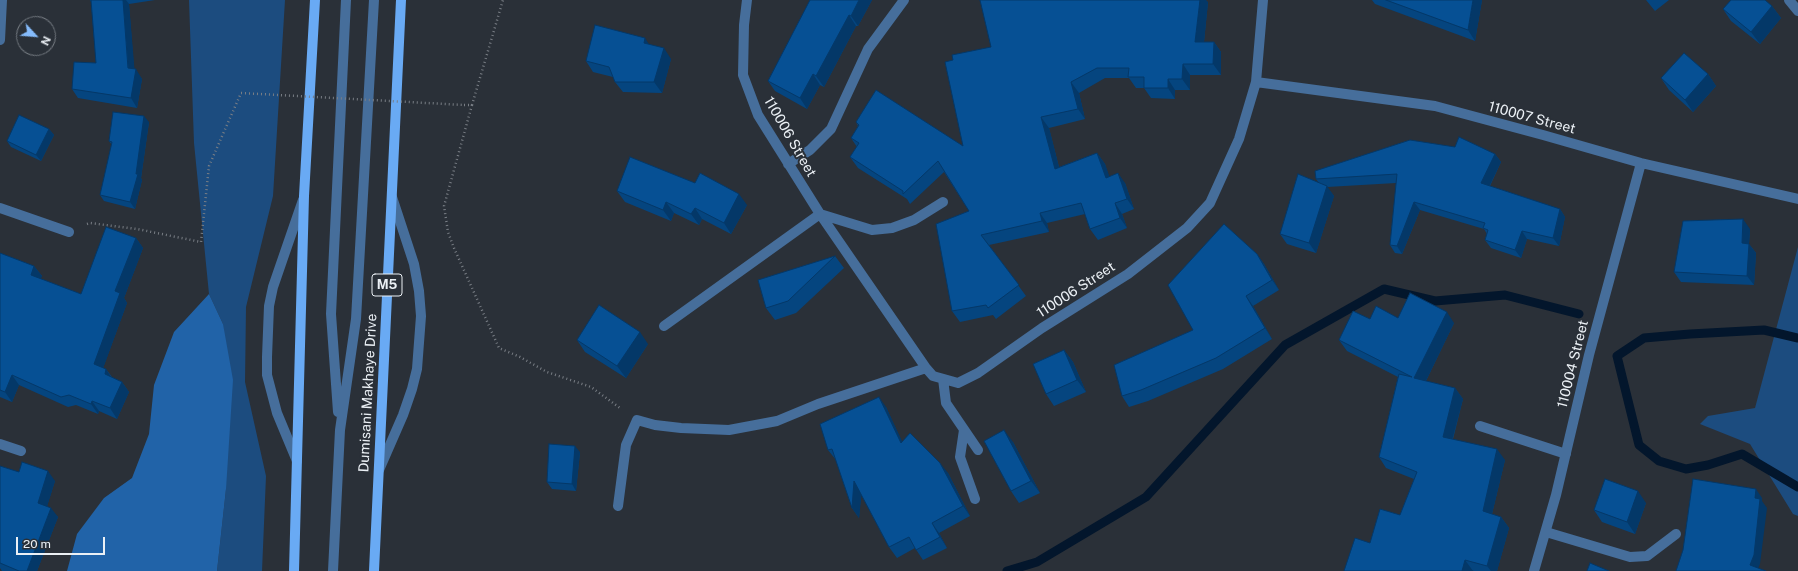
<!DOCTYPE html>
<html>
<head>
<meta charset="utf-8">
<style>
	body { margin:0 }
	#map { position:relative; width:1798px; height:571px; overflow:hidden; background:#2a3038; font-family:"Public Sans",sans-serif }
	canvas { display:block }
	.north { position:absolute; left:16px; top:16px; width:40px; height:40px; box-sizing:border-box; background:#2a3038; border:1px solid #777d84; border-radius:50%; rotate:116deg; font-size:11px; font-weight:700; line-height:16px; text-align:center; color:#ebf0f5 }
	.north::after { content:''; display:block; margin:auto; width:14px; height:18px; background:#85bbfb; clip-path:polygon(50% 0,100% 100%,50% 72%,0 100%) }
	.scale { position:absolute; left:16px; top:537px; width:89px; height:18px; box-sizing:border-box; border:2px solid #ebf0f5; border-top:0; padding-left:5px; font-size:12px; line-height:14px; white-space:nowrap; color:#ebf0f5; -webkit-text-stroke:3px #2a3038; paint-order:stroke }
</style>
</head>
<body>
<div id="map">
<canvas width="1798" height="571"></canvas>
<div class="north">N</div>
<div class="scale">20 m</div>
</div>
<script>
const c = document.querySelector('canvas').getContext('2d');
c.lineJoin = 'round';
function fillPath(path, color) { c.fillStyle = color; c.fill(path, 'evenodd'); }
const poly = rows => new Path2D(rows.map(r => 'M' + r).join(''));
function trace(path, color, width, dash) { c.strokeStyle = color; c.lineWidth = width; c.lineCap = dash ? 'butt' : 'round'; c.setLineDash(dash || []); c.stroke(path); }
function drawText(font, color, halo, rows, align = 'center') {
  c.font = font + ' "Public Sans",sans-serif'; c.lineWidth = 4; c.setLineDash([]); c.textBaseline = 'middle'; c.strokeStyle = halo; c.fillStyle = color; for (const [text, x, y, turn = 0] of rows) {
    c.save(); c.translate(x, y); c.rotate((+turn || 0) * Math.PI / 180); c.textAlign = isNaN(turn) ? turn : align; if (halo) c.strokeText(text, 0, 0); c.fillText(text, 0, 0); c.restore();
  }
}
fillPath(poly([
	[189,0,285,0,273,196,246,307,245,382,266,476,262,571,217,571,226,489,223,324,209,294,194,143],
	[1798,247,1798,516,1793,514,1750,444,1700,424,1708,416,1755,408]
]), '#1c4c7f');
fillPath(poly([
	[209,294,223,324,233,380,226,489,217,571,67,571,77,534,104,498,132,478,149,434,154,385,174,332]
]), '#2163a8');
trace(poly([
	[1798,338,1764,330,1690,334,1644,338,1617,356,1639,445,1659,461,1686,469,1708,465,1742,454,1798,487],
	[1007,571,1037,562,1146,497,1285,345,1384,289,1435,301,1505,295,1579,314]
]), '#03162c', 9);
trace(poly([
	[464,105,472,105,503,0],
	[472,105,444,206,448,232,454,248,499,348,520,357,547,372,591,387,620,408],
	[87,224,90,223,137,229,201,242,209,166,241,93]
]), '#797e85', 2.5, [1, 3]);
trace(poly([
	[338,412,331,314,346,0],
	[297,461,277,413,267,375,267,357,269,306,273,287,303,200],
	[379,470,403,415,412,389,417,369,421,316,419,291,414,264,392,197],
	[333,571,340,430,356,319,374,0]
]), '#466e9b', 10);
trace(poly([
	[747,0,744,25,743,75,758,115,820,214,926,368,933,376,958,383,978,373,1042,328,1128,274,1187,228,1210,203,1239,139,1256,82,1263,0],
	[1789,0,1798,11],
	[0,40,2,0],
	[1256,82,1435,106,1543,135,1641,163,1798,199],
	[788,164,810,150,831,129,868,49,904,0],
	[0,208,69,232],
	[664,326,820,214,872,230,892,228,914,220,943,202],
	[943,379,946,403,978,450],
	[1480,426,1566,454],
	[964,430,960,457,975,499],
	[0,444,21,451],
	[618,506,626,445,637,420,655,425,681,428,729,430,777,421,818,404,926,368],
	[1546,532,1630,557,1647,556,1676,534],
	[1534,571,1556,495,1589,355,1641,163]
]), '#466e9b', 10);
trace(poly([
	[294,571,304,196,315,0],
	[374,571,401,0]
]), '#69aaf4', 10);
trace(poly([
	[241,93,464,105]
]), '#797e85', 2.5, [1, 3]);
fillPath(poly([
	[90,0,155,0,129,4,134,69,142,79,137,108,78,98,72,89,96,63,91,2],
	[810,0,872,0,858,26,856,26,824,87,820,85,807,109,775,91,768,81],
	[1372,0,1482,0,1475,41,1375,4],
	[1646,0,1669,0,1655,11],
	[1208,2,1204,42,1214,42,1221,52,1221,75,1190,75,1190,90,1175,90,1175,99,1151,98,1144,88,1136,88,1129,78,1105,78,1079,93,1085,119,1049,128,1059,167,1097,153,1105,164,1109,177,1125,183,1134,209,1122,214,1127,228,1098,240,1090,229,1085,214,1047,223,1049,232,989,245,1026,296,996,319,993,315,960,322,952,311,969,211,944,172,910,204,907,199,858,168,850,157,857,147,851,138,858,126,856,122,963,146,953,60,991,47],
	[1772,6,1781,18,1760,44,1731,21,1723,9],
	[649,44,671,59,662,93,623,92,615,82,613,77,593,72,586,61],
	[1708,74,1716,86,1693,112,1669,90,1661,78],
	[149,122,141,178,142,180,135,209,104,201,100,195,112,145,109,141],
	[49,129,54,135,41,161,11,147,7,141],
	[1495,154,1501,162,1490,186,1560,209,1565,217,1559,246,1527,239,1521,258,1491,248,1485,240,1487,234,1484,229,1420,210,1402,254,1395,253,1390,245,1396,183,1327,187,1334,196,1316,253,1287,244,1280,234,1319,183,1316,179],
	[617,191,747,205,731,234,702,219,699,225,674,213,671,221,625,202],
	[1750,229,1749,244,1756,253,1754,285,1681,282,1674,272],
	[136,238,143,248,124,298,127,303,103,368,106,369,112,377,122,382,129,392,117,419,99,411,98,414,76,405,68,407,19,385,12,402,0,397,0,253,34,266,42,276,40,279,81,294],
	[1257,254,1264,264,1279,290,1253,306,1272,339,1223,369,1148,401,1129,407,1122,396,1193,330],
	[835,256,844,268,796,313,775,320,766,308],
	[1398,318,1454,323,1426,381,1455,388,1463,399,1453,439,1505,460,1492,514,1501,517,1509,528,1497,571,1474,571,1370,543,1400,515,1414,479,1386,468,1379,457,1398,377,1347,351,1339,340,1370,319],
	[577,340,648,344,626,378,585,352],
	[1064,350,1073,362,1086,392,1054,406,1046,394],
	[886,407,902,442,948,473,970,516,939,533,947,548,923,560,915,548,897,558,889,547,861,494,859,518,852,508,836,460,828,450],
	[1013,442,1040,493,1019,503,1011,491],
	[580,452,576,491,552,489,547,482],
	[0,466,19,472,55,481,47,506,58,517,37,571,2,571,0,568],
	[1646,503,1635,534,1602,522,1594,510]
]), '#05457f');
fillPath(poly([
	[123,0,126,0,129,4,135,75,136,69,142,79,137,108,131,98],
	[859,0,872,0,858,26,851,16],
	[1200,0,1206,0,1208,2,1203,52,1195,42],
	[1473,0,1482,0,1475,41,1468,30],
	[1772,6,1781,18,1760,44,1751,32],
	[849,15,856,26,824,87,816,76],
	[645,38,652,49,644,43],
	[1214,42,1221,52,1221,75,1213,64],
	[664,48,671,59,662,93,654,82],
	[1183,64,1190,75,1190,90,1182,79],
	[813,74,820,85,807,109,800,98],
	[1708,74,1716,86,1693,112,1685,100],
	[1168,79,1175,90,1175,99,1168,88],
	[1071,82,1079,93,1085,119,1078,109],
	[144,116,149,122,141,178,142,180,135,209,130,202,136,174],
	[1041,117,1049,128,1062,179,1055,169],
	[49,129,54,135,41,161,36,155],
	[1097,153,1105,164,1114,189,1106,178],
	[1495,154,1501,162,1487,191,1481,183],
	[1118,173,1125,183,1134,209,1127,199],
	[1327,186,1334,196,1316,253,1309,243],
	[739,194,747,205,731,234,724,223],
	[666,202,674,213,671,221,663,210],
	[1414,202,1420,210,1402,254,1397,246],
	[1115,203,1122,214,1127,228,1120,218],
	[695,208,702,219,699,225,691,214],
	[1560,209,1565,217,1559,246,1553,238],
	[1040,213,1047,223,1049,232,1042,221],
	[1743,219,1750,229,1749,244,1756,253,1754,285,1747,276,1742,243],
	[1522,231,1527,239,1521,258,1515,250],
	[136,238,143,248,124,298,127,303,101,374,94,364,115,291],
	[1257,254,1264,264,1279,290,1272,280],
	[34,266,42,276,38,285,31,275],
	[1246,296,1253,306,1272,339,1265,328],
	[1447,312,1454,323,1422,389,1414,378],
	[640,332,648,344,626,378,617,366],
	[1064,350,1073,362,1086,392,1077,380],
	[106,369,113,380,105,374],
	[12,375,19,385,12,402,5,392],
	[122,382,129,392,117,419,110,408],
	[1455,388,1463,399,1450,448,1443,437],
	[879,397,886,407,908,454,901,443],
	[92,401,99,411,98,414,91,404],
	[1004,430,1013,442,1040,493,1031,481],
	[575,446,580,452,576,491,572,484],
	[1497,449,1505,460,1490,522,1483,511],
	[940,463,948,473,970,516,963,506],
	[48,471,55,481,45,513,38,503],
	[854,481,862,491,859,518,852,508],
	[1756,489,1762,498,1762,501,1767,508,1760,564,1757,571,1750,565],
	[1638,491,1646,503,1635,534,1627,522],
	[51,508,58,517,37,571,27,571],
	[1501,517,1509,528,1497,571,1491,571,1487,566],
	[932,523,939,533,947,548,940,537],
	[1465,560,1473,571,1462,571]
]), '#043868');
const building = poly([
	[91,0,123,0,128,68,136,69,131,98,72,89,74,62,96,63,91,0],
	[810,0,859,0,851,16,849,15,816,76,813,74,800,98,768,81,810,0],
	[980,0,1200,0,1195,42,1214,42,1213,64,1183,64,1182,79,1168,79,1168,88,1144,88,1144,77,1128,77,1129,68,1097,68,1071,82,1078,109,1041,117,1055,169,1097,153,1106,178,1118,173,1127,199,1115,203,1120,218,1090,229,1081,203,1040,213,1042,221,981,235,1019,285,988,308,986,305,952,311,936,224,969,211,938,161,903,194,903,191,850,157,859,143,851,138,859,125,856,122,876,90,963,146,945,62,953,60,952,55,991,47,980,0],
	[1386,0,1473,0,1468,30,1386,0],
	[1731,0,1765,0,1772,6,1751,32,1723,9,1731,0],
	[595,25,645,38,644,43,664,48,654,82,615,82,609,67,586,61,595,25],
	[1684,53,1708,74,1685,100,1661,78,1684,53],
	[113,112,144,116,136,174,138,174,130,202,100,195,112,142,109,141,113,112],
	[19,115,49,129,36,155,7,141,19,115],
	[1459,137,1495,154,1481,183,1560,209,1553,238,1522,231,1515,250,1485,240,1488,230,1483,228,1485,223,1414,202,1397,246,1390,245,1397,174,1316,179,1315,171,1410,140,1455,147,1459,137],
	[630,157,695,183,700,173,739,194,724,223,695,208,691,214,666,202,663,210,617,191,630,157],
	[1298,174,1327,186,1309,243,1280,234,1298,174],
	[1743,219,1742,243,1749,244,1747,276,1674,272,1683,221,1743,219],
	[1224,224,1257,254,1272,280,1246,296,1265,328,1216,358,1141,390,1122,396,1114,365,1193,330,1168,285,1224,224],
	[106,227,136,238,115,291,120,293,94,364,106,369,105,374,122,382,110,408,92,401,91,404,69,395,61,397,12,375,5,392,0,390,0,253,34,266,31,275,81,294,106,227],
	[835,256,788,301,766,308,758,280,835,256],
	[1410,293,1447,312,1414,378,1455,388,1443,437,1497,449,1483,511,1501,517,1487,566,1465,560,1462,571,1344,571,1355,538,1370,543,1380,509,1400,515,1417,472,1379,457,1399,374,1412,377,1339,340,1353,311,1370,319,1376,306,1398,318,1410,293],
	[599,305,640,332,617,366,577,340,599,305],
	[1064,350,1077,380,1046,394,1033,364,1064,350],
	[879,397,901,443,910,433,940,463,963,506,932,523,940,537,916,550,909,537,889,547,854,481,852,508,832,449,828,450,820,424,879,397],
	[1004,430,1031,481,1011,491,984,441,1004,430],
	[549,444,575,446,572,484,547,482,549,444],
	[22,462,48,471,38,503,51,508,27,571,19,571,0,563,0,466,19,472,22,462],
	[1605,479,1638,491,1627,522,1594,510,1605,479],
	[1693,479,1756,489,1755,498,1760,499,1754,555,1750,565,1766,571,1676,571,1683,550,1693,479],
	[1590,563,1609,571,1587,571,1590,563]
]);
fillPath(building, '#065094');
trace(building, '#043868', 1);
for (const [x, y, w] of [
	[387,285,30]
]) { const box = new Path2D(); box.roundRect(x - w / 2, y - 11, w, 22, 3); c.fillStyle = '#2a3038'; c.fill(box); trace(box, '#ebf0f5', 1); }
drawText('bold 13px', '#ebf0f5', null, [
	["M5",387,285]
]);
drawText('14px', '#ebf0f5', '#2a3038', [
	["110007 Street",1532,118,15],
	["110006 Street",790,137,60],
	["110006 Street",1076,290,-33],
	["110004 Street",1573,364,-76],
	["Dumisani Makhaye Drive",368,393,-87]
]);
</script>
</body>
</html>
